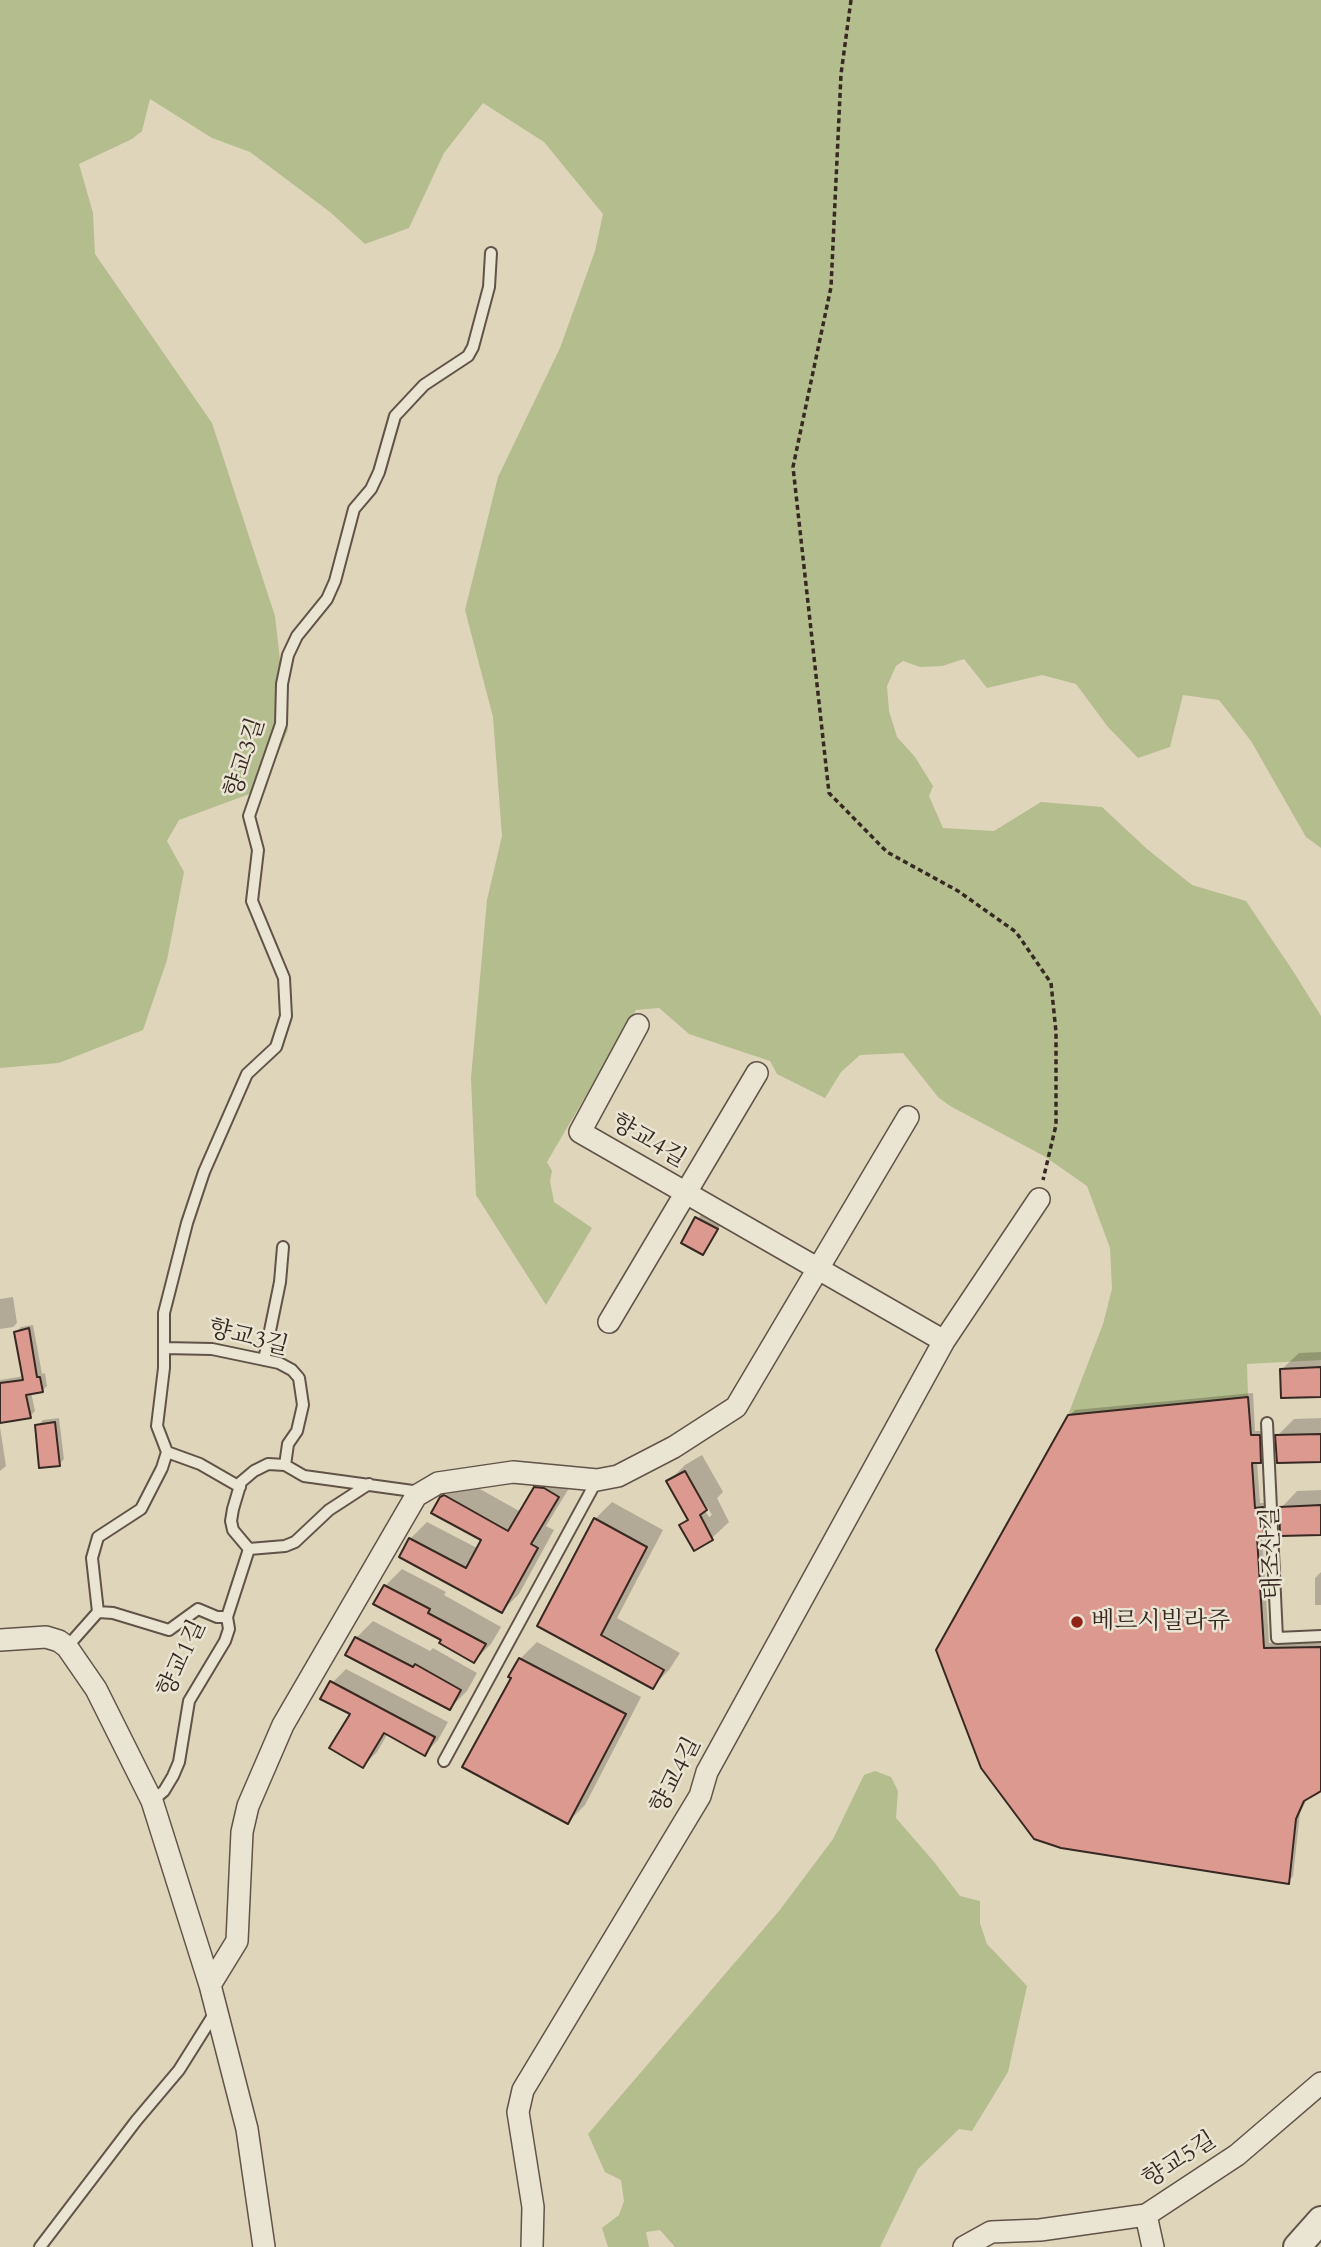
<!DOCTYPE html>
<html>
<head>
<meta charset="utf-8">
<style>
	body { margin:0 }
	canvas { display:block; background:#dfd5bb }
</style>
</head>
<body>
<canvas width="1321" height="2247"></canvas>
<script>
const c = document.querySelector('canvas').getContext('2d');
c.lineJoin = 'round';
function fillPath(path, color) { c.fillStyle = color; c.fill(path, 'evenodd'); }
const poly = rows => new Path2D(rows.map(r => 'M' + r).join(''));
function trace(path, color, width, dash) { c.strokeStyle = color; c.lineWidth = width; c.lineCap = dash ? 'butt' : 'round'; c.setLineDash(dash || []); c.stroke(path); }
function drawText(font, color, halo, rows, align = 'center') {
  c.font = font + ' Cardo,"Noto Serif KR",serif'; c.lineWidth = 5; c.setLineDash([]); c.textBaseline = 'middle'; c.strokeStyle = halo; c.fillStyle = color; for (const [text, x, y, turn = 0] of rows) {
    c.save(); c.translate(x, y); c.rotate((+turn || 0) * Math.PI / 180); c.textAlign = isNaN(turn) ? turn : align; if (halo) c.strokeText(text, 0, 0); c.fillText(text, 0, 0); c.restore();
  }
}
fillPath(poly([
	[0,0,1321,0,1321,848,1306,837,1251,741,1219,700,1183,695,1170,747,1138,758,1108,727,1076,684,1042,675,987,688,964,659,942,666,920,667,903,661,896,666,887,686,889,711,897,737,915,757,933,786,929,796,943,828,994,831,1041,802,1102,807,1147,849,1192,885,1246,901,1293,971,1321,1016,1321,1360,1247,1364,1248,1397,1068,1415,1103,1324,1112,1289,1110,1248,1087,1186,1044,1156,950,1106,938,1097,903,1053,860,1055,841,1072,825,1098,777,1074,770,1061,689,1034,659,1008,636,1010,547,1162,552,1171,550,1181,554,1202,592,1228,546,1305,476,1195,471,1078,487,900,502,836,493,717,465,610,498,477,560,348,595,251,603,214,544,142,483,103,444,153,409,228,365,244,330,212,250,152,212,138,150,99,142,131,132,139,79,164,93,213,95,254,212,423,275,616,288,730,263,789,179,820,167,841,184,872,167,960,143,1030,59,1063,0,1068],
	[875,1771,891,1777,898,1791,896,1818,935,1863,960,1896,980,1901,980,1923,987,1944,1027,1986,1008,2072,972,2131,959,2129,918,2169,880,2247,675,2247,660,2230,646,2232,649,2247,608,2247,602,2228,619,2215,624,2201,621,2180,605,2172,588,2134,779,1911,833,1839,864,1775]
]), '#b4bd8e');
fillPath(poly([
	[702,1213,722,1223,703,1253,683,1242],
	[13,1297,17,1323,13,1327,0,1329,0,1299],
	[33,1325,42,1374,45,1373,47,1386,42,1391,31,1392,35,1411,30,1416,0,1422,0,1380,24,1376,16,1332,21,1327],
	[1321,1352,1321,1394,1282,1369,1299,1353],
	[1253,1393,1255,1431,1264,1431,1265,1456,1257,1461,1260,1503,1268,1503,1269,1530,1262,1535,1269,1643,1321,1642,1321,1789,1308,1797,1300,1813,1293,1876,1288,1882,1069,1416,1075,1410],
	[59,1418,64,1459,59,1464,37,1426,43,1420],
	[1321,1418,1321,1460,1277,1436,1294,1419],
	[0,1427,6,1466,0,1471],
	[702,1455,723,1492,717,1498,729,1522,712,1538,694,1549,681,1525,688,1518,668,1482,685,1465],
	[704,1502,712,1515,709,1517,701,1504],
	[552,1471,574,1480,546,1526,554,1530,519,1594,502,1611,410,1539,427,1522,479,1549,484,1540,442,1498,462,1479,521,1512,535,1488],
	[1321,1490,1321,1533,1281,1508,1297,1491],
	[612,1502,663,1530,617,1618,680,1653,669,1670,652,1687,539,1625,595,1519],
	[402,1569,446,1592,444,1595,501,1627,491,1644,474,1661,385,1586],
	[1321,1572,1321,1605,1315,1605,1315,1578],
	[373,1621,430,1651,433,1648,477,1673,467,1691,450,1708,356,1638],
	[537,1642,641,1697,585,1805,568,1822,514,1678,520,1659],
	[346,1669,448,1722,438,1740,424,1754,388,1733,377,1752,363,1766,352,1714,332,1683]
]), '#0003');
const building = poly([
	[695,1217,718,1229,703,1255,681,1243,695,1217],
	[29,1328,37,1377,40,1377,43,1392,26,1395,31,1418,0,1423,0,1383,23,1380,14,1332,29,1328],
	[1321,1367,1321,1397,1281,1398,1280,1369,1321,1367],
	[1248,1397,1251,1435,1260,1435,1261,1463,1252,1463,1255,1508,1263,1507,1264,1537,1257,1537,1264,1648,1321,1647,1321,1791,1304,1801,1296,1819,1289,1884,1061,1848,1034,1839,981,1768,936,1650,1068,1415,1248,1397],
	[55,1422,60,1466,39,1468,35,1425,55,1422],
	[1321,1434,1321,1462,1277,1463,1275,1435,1321,1434],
	[685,1471,707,1510,700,1515,713,1540,694,1551,679,1525,688,1520,666,1481,685,1471],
	[534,1487,544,1488,559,1497,531,1544,538,1548,502,1613,399,1557,409,1538,466,1568,481,1540,431,1513,440,1497,444,1495,508,1531,534,1487],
	[1321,1505,1321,1535,1280,1536,1279,1507,1321,1505],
	[594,1518,647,1547,601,1635,664,1670,653,1689,537,1626,594,1518],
	[384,1585,430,1609,428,1613,486,1644,474,1663,439,1643,441,1640,373,1604,384,1585],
	[355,1637,413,1667,415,1664,461,1690,450,1710,345,1655,355,1637],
	[519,1658,626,1714,568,1824,462,1767,511,1678,508,1677,519,1658],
	[330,1681,435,1737,425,1756,384,1733,363,1768,329,1748,350,1714,320,1699,330,1681]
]);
fillPath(building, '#dc998f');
trace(building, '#372821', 2);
const service = poly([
	[164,1348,212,1349,279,1363,292,1370,299,1378,303,1405,297,1431,288,1444,285,1465],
	[264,1360,280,1282,283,1247],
	[1267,1423,1277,1638,1321,1636],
	[167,1452,200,1464,240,1487],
	[249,1549,233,1530,231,1521,233,1509,241,1482,254,1471,268,1464,285,1465,304,1476,420,1492],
	[98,1612,113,1613,169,1630,198,1609,217,1617,227,1617],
	[67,1647,98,1612,92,1558,98,1537,141,1509,162,1468,167,1452,157,1426,164,1368,164,1313,187,1223,204,1172,247,1074,276,1047,286,1016,284,978,252,901,258,850,249,816,281,724,282,684,288,655,297,636,327,599,335,581,354,509,371,489,379,472,395,416,424,385,468,356,473,347,489,287,491,253],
	[444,1761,597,1480],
	[152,1801,164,1791,173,1776,179,1762,189,1701,225,1641,229,1629,227,1617,249,1549,285,1546,295,1542,329,1510,369,1484],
	[40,2247,136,2121,179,2070,216,2011]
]);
const minor = poly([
	[638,1025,580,1132,944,1341],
	[609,1322,757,1073],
	[0,1640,46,1637,59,1641,67,1647,96,1689,152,1801,210,1985,247,2129,264,2247],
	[210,1985,237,1941,242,1832,248,1806,283,1725,416,1496,438,1483,513,1472,597,1480,618,1476,674,1447,736,1407,908,1117],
	[1146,2215,1153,2247],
	[532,2247,533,2207,518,2112,523,2090,700,1796,707,1772,944,1341,1039,1199],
	[964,2247,991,2232,1040,2230,1146,2215,1237,2155,1321,2083]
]);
const tertiary = poly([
	[1297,2247,1321,2220]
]);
trace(service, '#615348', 14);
trace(minor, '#615348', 24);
trace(tertiary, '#615348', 30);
trace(poly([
	[851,0,841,74,831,287,793,467,829,793,887,852,958,891,1016,932,1051,983,1056,1032,1056,1125,1043,1180]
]), '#372821', 3.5, [5, 3.5]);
trace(service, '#eae4d3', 10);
trace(minor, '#eae4d3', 21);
trace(tertiary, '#eae4d3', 26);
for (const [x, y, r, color] of [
	[1077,1622,7,"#8f2418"]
]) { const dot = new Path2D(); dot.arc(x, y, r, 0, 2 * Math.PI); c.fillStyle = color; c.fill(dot); trace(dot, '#eae4d3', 2.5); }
drawText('24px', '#372821', '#eae4d3', [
	["향교3길",246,758,-72],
	["향교4길",648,1142,30],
	["향교3길",248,1339,14],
	["태조산길",1273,1553,-92],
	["향교1길",183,1659,-65],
	["향교4길",677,1776,-63],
	["향교5길",1180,2161,-33]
]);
drawText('24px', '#372821', '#eae4d3', [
	["베르시빌라쥬",1091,1622]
], 'left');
</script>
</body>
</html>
